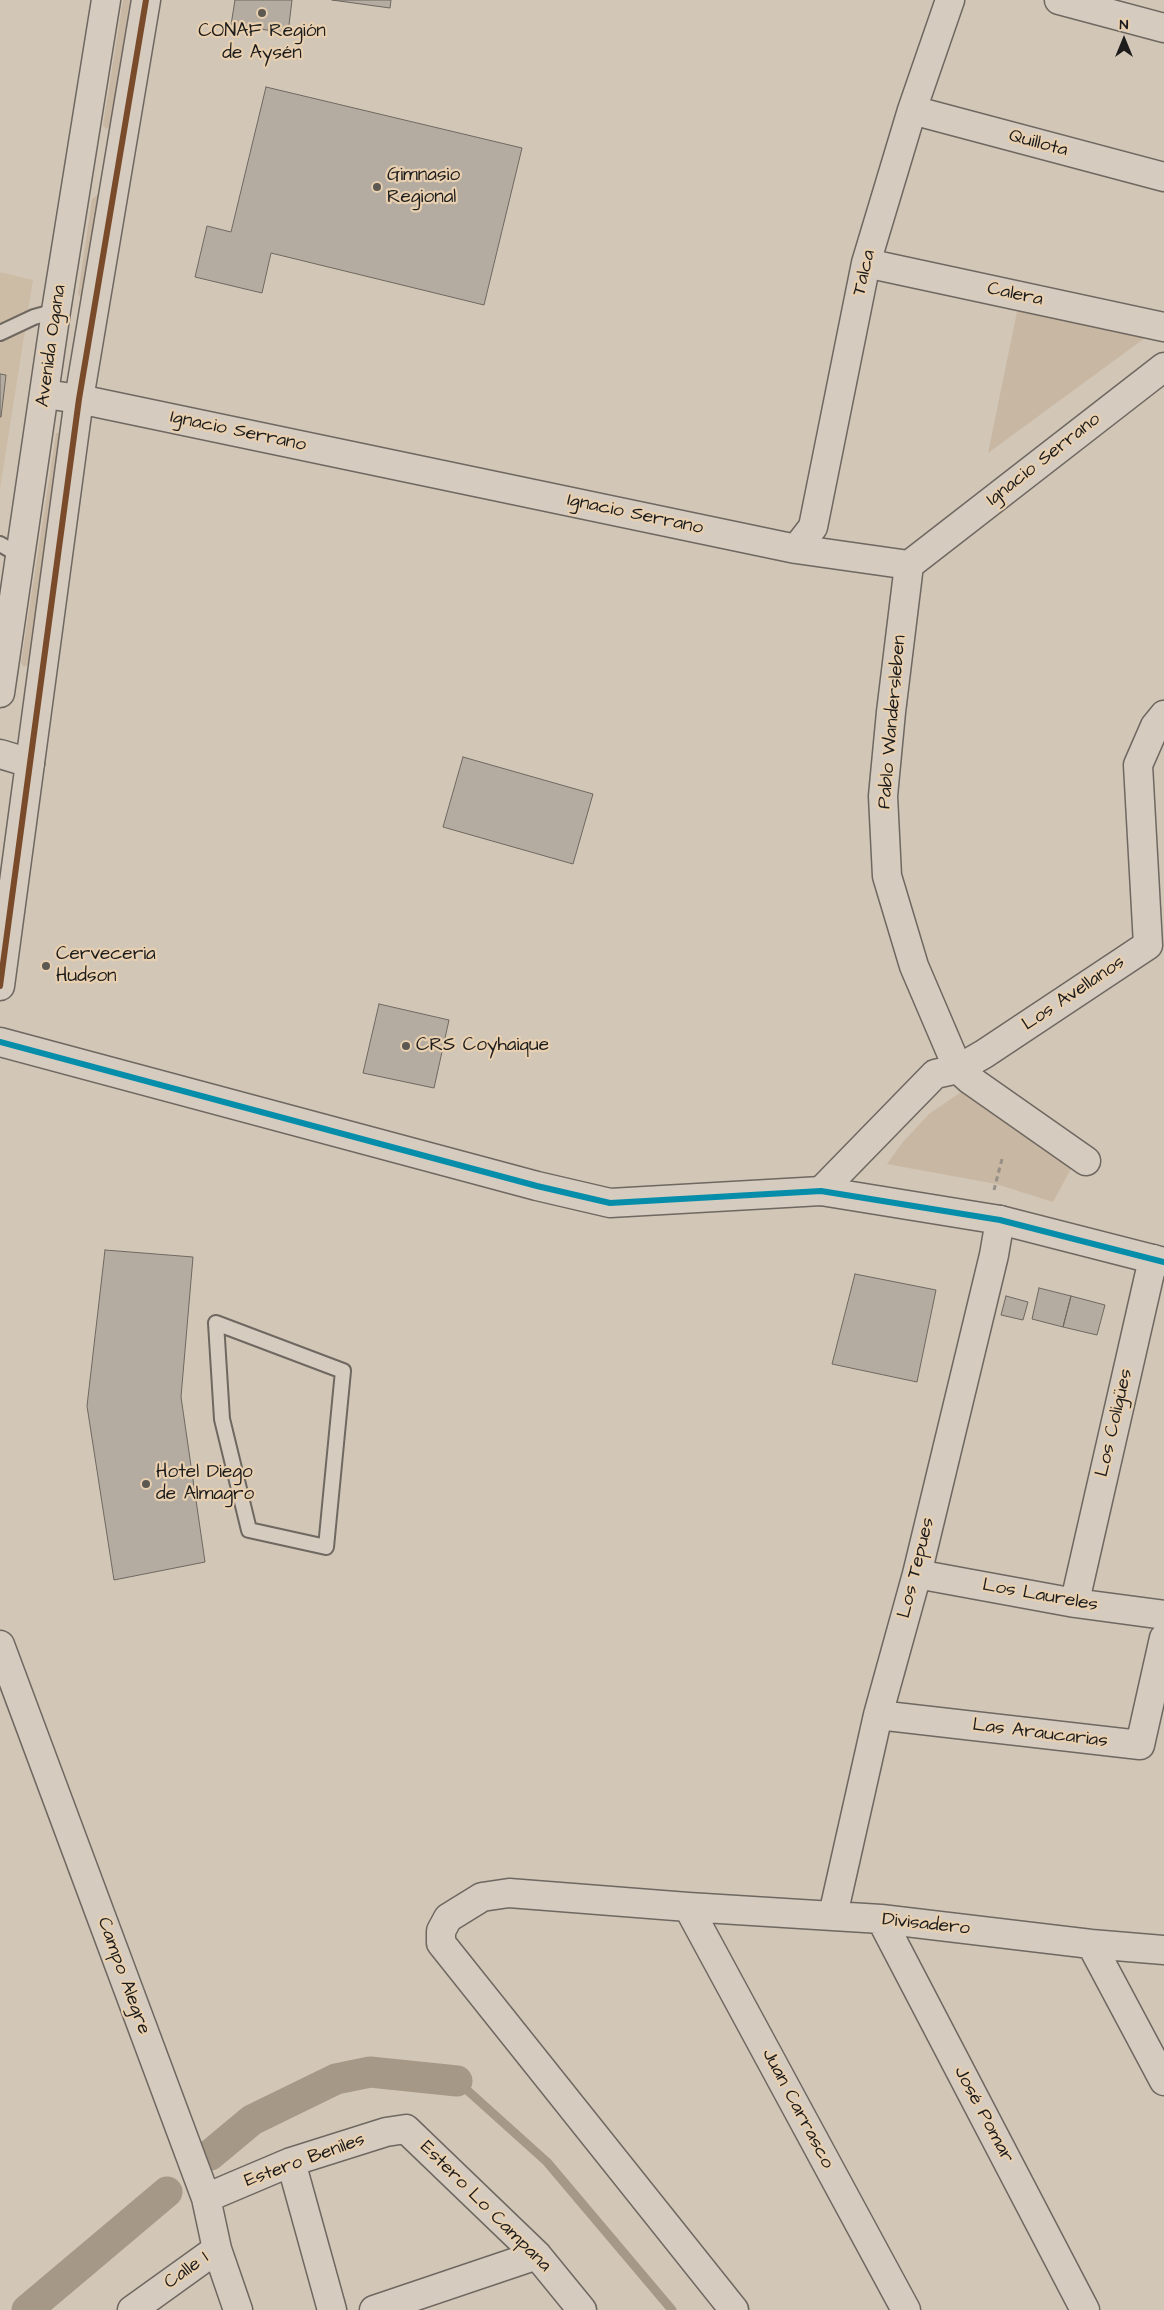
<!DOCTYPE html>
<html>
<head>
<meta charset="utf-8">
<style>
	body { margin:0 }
	#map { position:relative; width:1164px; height:2310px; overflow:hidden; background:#d2c6b6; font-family:"Architects Daughter",sans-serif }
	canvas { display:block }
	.north { position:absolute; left:1099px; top:15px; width:50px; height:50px; -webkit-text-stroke:4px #e7cfaf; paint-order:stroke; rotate:0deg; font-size:14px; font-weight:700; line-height:20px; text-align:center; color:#1c1c1c }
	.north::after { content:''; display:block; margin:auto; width:18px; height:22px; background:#1c1c1c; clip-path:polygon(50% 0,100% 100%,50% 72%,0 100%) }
</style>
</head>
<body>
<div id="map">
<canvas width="1164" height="2310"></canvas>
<div class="north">N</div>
</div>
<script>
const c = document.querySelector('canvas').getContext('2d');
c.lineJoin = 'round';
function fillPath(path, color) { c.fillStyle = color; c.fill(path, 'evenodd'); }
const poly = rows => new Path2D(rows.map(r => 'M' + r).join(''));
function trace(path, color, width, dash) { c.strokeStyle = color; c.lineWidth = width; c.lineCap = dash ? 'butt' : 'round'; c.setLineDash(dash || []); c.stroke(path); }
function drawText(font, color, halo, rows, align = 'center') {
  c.font = font + ' "Architects Daughter",sans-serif'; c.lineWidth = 4.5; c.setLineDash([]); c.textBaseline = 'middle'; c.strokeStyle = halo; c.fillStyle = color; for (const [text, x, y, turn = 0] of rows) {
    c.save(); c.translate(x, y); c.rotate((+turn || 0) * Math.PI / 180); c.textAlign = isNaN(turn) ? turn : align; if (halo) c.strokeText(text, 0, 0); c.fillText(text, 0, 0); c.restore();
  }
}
fillPath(poly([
	[0,272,33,280,0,489]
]), '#ccbca5');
fillPath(poly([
	[123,0,130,0,111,126,106,129,103,125],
	[97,195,100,197,84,297,82,298,78,294,92,199],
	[1018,307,1149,335,988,453],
	[56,433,60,433,62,438,29,664,24,667,21,663],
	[967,1088,1072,1167,1053,1202,996,1184,887,1164,902,1143,929,1114]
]), '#c8b7a2');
trace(poly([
	[457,2081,547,2162,672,2310]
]), '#a59886', 9);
trace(poly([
	[210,2155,252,2120,336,2079,370,2072,457,2081],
	[27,2310,167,2192]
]), '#a59886', 31);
const building = poly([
	[235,0,292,0,288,33,231,25,235,0],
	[332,0,391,0,390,8,332,0],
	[266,87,522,148,484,305,271,253,262,293,195,277,207,226,231,232,266,87],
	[0,374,6,375,1,417,0,417,0,374],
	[463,757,593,794,573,864,443,827,463,757],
	[379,1004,449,1020,434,1088,363,1073,379,1004],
	[105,1250,193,1257,181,1397,205,1562,114,1580,87,1406,105,1250],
	[855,1274,936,1290,917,1382,832,1364,855,1274],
	[1039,1288,1071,1296,1063,1327,1032,1319,1039,1288],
	[1006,1296,1028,1302,1023,1320,1001,1315,1006,1296],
	[1071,1296,1105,1305,1097,1335,1063,1327,1071,1296]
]);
fillPath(building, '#b4aca0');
trace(building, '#6e6861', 1);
const service = poly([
	[0,333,34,317,56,311],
	[0,544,19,555],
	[216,1323,343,1371,326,1547,249,1530,222,1419,216,1323]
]);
const minor = poly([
	[1059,0,1164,28],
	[912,110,1164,177],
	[866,263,1164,327],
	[45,394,79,399,796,549,909,565,1164,367],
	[796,549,813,527,866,263,912,110,950,0],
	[909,565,891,712,883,796,887,876,914,966,958,1069,969,1079,1086,1161],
	[0,754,30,763],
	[1148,945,1138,765,1155,726,1164,715],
	[821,1191,935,1074,958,1069,984,1054,1148,945],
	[917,1574,1075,1603,1164,1615],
	[1078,1588,1153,1259],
	[0,1645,206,2198,217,2249,238,2310],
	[878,1715,1140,1745,1164,1638],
	[688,1907,906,2310],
	[833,1915,878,1715,917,1574,994,1255,1000,1220],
	[881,1919,1085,2310],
	[1091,1944,1164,2081],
	[291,2162,332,2310],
	[206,2198,291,2162,386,2132,406,2129,537,2255,582,2310],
	[132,2310,217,2249],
	[374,2310,537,2255],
	[734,2310,441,1943,441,1931,448,1918,482,1897,509,1893,688,1907,881,1919,1091,1944,1164,1950]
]);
const tertiary = poly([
	[0,1042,537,1186,610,1203,821,1191,1000,1220,1164,1262]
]);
const primary = poly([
	[0,693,56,311,106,0],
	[0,986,79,399,146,0]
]);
trace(service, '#6e6861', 18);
trace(minor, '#6e6861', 31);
trace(tertiary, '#6e6861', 31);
trace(primary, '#6e6861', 31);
trace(poly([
	[994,1190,1002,1159]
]), '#969087', 3, [5, 4]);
trace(service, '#d5cbbf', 14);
trace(minor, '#d5cbbf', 28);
trace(tertiary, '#d5cbbf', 28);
trace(primary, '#d5cbbf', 28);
trace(poly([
	[0,986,79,399,146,0]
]), '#7a4b2a', 6);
trace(poly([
	[0,1042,537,1186,610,1203,821,1191,1000,1220,1164,1262]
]), '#068daa', 6);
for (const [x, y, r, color] of [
	[262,13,5,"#5c5852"],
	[377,187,5,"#5c5852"],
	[46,966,5,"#5c5852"],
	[406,1046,5,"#5c5852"],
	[146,1484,5,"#5c5852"]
]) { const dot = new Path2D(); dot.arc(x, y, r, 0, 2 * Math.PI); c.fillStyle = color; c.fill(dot); trace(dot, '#e7cfaf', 2); }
drawText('19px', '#1c1c1c', '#e7cfaf', [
	["CONAF Región",262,32,"center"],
	["de Aysén",262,54,"center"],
	["Gimnasio",387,176],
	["Regional",387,198],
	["Cerveceria",56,955],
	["Hudson",56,977],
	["CRS Coyhaique",416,1046],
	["Hotel Diego",156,1473],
	["de Almagro",156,1495]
], 'left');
drawText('19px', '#1c1c1c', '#e7cfaf', [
	["Quillota",1038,144,15],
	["Talca",865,273,-77],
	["Calera",1015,295,12],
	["Avenida Ogana",52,346,-82],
	["Ignacio Serrano",238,432,12],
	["Ignacio Serrano",1044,460,-38],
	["Ignacio Serrano",635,515,12],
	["Pablo Wandersleben",893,722,-85],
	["Los Avellanos",1074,994,-34],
	["Los Coligües",1115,1423,-77],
	["Los Tepues",917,1568,-76],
	["Los Laureles",1040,1596,10],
	["Las Araucarias",1040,1734,7],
	["Divisadero",926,1925,6],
	["Campo Alegre",123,1976,70],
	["Juan Carrasco",797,2109,62],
	["José Pomar",983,2115,62],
	["Estero Beniles",305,2161,-20],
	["Estero Lo Campana",485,2207,45],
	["Calle 1",187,2271,-36]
]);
</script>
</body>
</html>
